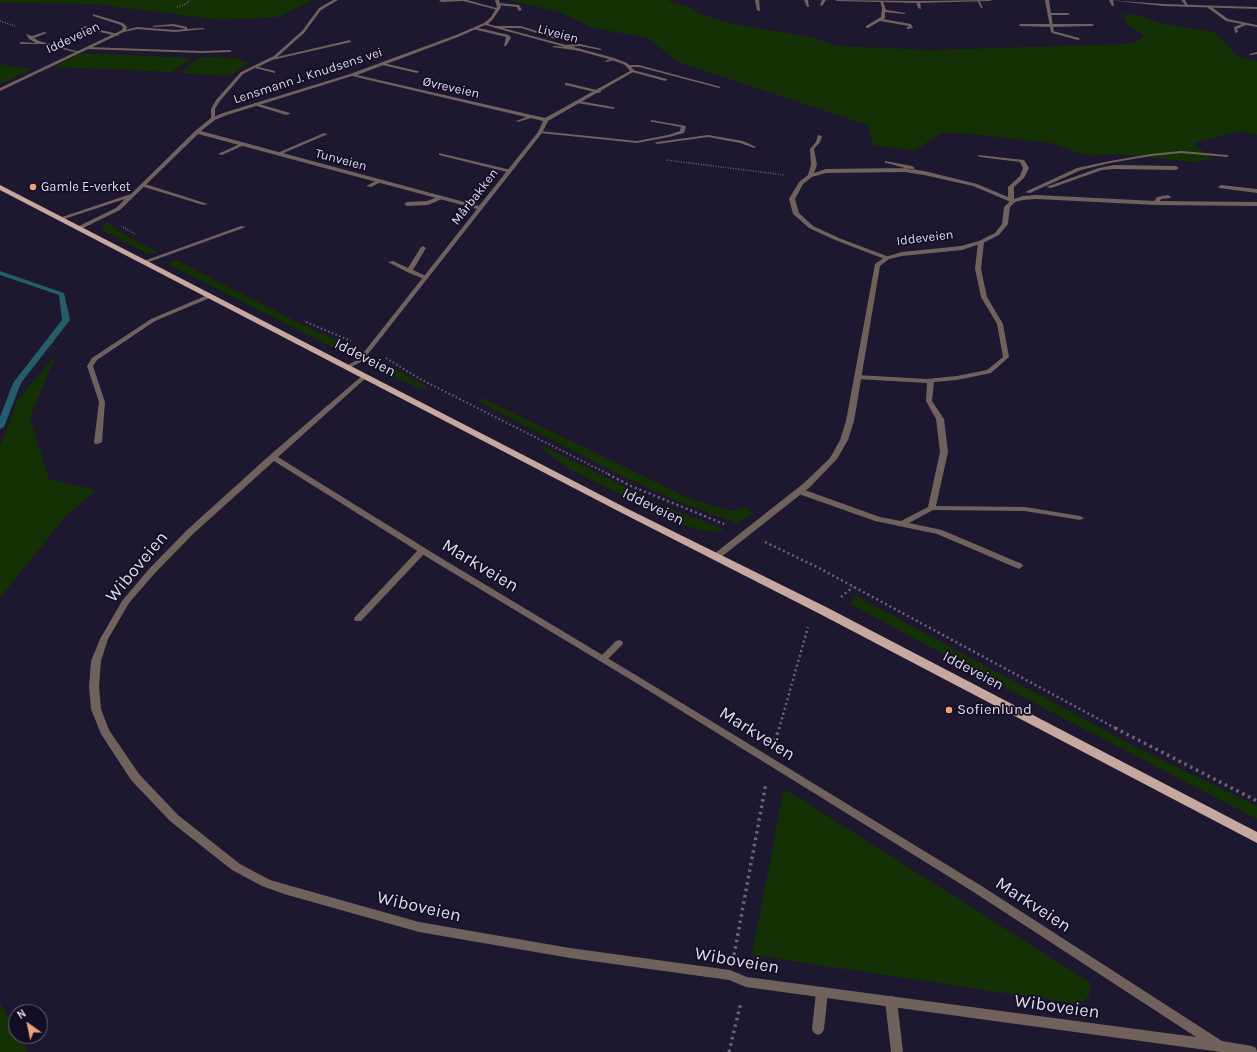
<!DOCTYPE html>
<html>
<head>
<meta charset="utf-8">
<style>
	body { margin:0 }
	#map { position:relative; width:1257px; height:1052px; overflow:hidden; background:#1d1730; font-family:Karla,sans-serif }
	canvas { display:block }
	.north { position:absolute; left:8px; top:1004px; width:40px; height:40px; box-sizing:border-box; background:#140e25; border:1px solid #656075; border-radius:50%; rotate:327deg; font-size:11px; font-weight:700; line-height:16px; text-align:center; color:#dedbec }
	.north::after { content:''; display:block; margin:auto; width:14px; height:18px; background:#f0a378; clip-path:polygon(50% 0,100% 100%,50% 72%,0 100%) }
</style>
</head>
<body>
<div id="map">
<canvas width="1257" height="1052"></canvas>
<div class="north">N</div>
</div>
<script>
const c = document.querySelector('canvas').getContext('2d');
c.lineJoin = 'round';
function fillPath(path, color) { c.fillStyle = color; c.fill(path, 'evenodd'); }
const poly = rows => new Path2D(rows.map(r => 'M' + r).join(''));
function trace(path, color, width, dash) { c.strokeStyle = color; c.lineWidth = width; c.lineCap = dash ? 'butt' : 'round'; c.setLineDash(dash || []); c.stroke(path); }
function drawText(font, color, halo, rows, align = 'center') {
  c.font = font + ' Karla,sans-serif'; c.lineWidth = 3.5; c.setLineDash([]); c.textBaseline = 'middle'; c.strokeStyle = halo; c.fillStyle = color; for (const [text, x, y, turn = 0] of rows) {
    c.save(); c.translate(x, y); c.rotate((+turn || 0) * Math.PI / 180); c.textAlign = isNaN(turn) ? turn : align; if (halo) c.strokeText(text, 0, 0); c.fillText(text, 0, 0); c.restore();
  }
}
fillPath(poly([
	[0,0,313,0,278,17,221,20,94,4,8,3,0,2],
	[509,0,666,0,689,7,700,14,737,25,812,37,838,46,932,50,1124,44,1138,41,1144,36,1127,24,1123,15,1135,14,1163,24,1215,32,1237,56,1257,61,1257,135,1241,131,1193,143,1212,159,1195,162,1112,154,1091,156,1073,151,1052,143,971,134,941,133,914,151,873,145,868,125,678,62,648,38,593,28,559,12],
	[81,53,192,58,172,72,54,67],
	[200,57,240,58,240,60,249,63,229,76,179,73],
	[0,64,11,66,33,69,0,84],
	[107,222,120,232,157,252,148,254,104,231,102,225],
	[176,260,313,330,358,348,353,352,342,352,168,264],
	[56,355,30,417,49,479,96,490,65,517,0,598,0,446,18,399],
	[377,359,428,387,421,389,378,370,374,363],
	[482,398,691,499,732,511,745,507,753,513,737,523,674,500,622,476,477,401],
	[543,446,665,507,724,529,717,532,700,530,680,524,569,469,541,448],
	[856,596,1134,746,1257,806,1257,819,1057,715,850,604],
	[788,791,1091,983,1089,997,1078,1004,752,955,783,792],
	[0,1003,16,1031,16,1036,19,1036,28,1052,0,1052]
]), '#143106');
fillPath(poly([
	[0,271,64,293,70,320,21,383,4,427,0,429,0,417,13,383,62,320,59,295,0,275,0,271]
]), '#245e6b');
trace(poly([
	[177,7,186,4,190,0],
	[0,21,15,26],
	[666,160,784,175],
	[123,227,135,234]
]), '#6b667c', 1.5, [1, 1.5]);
trace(poly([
	[306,322,351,341],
	[386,358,420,379,610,475]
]), '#6b667c', 2, [1.5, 2.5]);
trace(poly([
	[608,474,631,486,724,524],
	[765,542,819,568,1117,729],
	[841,597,853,587],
	[779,729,808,627]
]), '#6b667c', 2.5, [2, 3]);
trace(poly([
	[1115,728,1257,801],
	[775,741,779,728],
	[734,955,766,783],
	[729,1052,741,1002]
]), '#6b667c', 3.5, [2.5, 4]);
fillPath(poly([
	[333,0,338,0,321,10,304,33,277,57,350,40,351,42,272,60,258,67,275,71,275,73,255,68,243,74,220,101,215,109,215,119,211,120,211,109,216,100,241,72,274,56,302,31,319,8,333,0],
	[441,0,467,0,500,9,498,10,463,1,441,2,439,1,441,0],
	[755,0,759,0,760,11,757,10,755,0],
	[804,0,808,0,809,7,807,7,804,0],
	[822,0,826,0,822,6,820,5,822,0],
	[977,0,979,0,983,8,981,8,977,0],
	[1109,0,1113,0,1114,6,1112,6,1109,0],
	[1181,0,1185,0,1189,7,1187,7,1181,0],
	[880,1,883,2,886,10,906,13,904,14,885,12,885,18,883,19,911,24,913,28,908,29,906,28,909,26,880,21,868,28,866,28,866,26,881,17,882,8,880,1],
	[918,1,920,2,921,9,918,8,916,2,918,1],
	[499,3,519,5,522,10,519,11,517,7,498,5,499,3],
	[1208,6,1210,6,1228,19,1257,25,1257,27,1246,25,1237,29,1238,32,1235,33,1234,27,1242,24,1226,21,1208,8,1208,6],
	[1050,13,1068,13,1070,14,1068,15,1049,15,1050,13],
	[173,24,187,27,187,29,203,28,205,29,175,32,137,29,124,32,122,31,137,27,175,30,186,29,173,26,154,27,152,26,173,24],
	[1020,24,1092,24,1094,25,1092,26,1052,27,1019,26,1020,24],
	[84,26,118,34,119,35,117,36,83,28,84,26],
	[495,26,521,26,558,38,555,39,521,28,494,28,495,26],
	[474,27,509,35,511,38,506,46,504,46,506,37,473,29,474,27],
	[1053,31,1079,38,1080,39,1078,40,1052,33,1053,31],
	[44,32,47,33,34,38,39,41,80,52,78,53,43,44,21,44,19,43,21,42,36,43,29,39,26,34,32,36,44,32],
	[580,44,602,49,600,50,580,46,566,47,582,49,581,51,552,47,554,46,565,47,565,45,580,44],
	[87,47,202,51,230,50,232,51,230,52,202,53,86,49,87,47],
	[1257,52,1257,54,1251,55,1249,54,1257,52],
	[613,58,614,60,607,62,605,61,613,58],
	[383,63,418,71,419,72,417,73,382,65,381,64,383,63],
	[628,65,639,65,721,87,719,88,639,67,627,67,626,66,628,65],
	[633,70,667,79,667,80,665,81,632,72,632,70,633,70],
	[567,83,601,91,601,92,599,93,565,85,565,83,567,83],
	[579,101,613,107,615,108,613,109,577,103,577,102,579,101],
	[256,103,290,113,290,114,286,115,254,105,254,103,256,103],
	[529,116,531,117,531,118,518,122,516,121,529,116],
	[651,120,686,126,684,133,669,137,637,143,540,133,538,132,540,131,637,141,668,135,680,131,681,127,653,122,651,122,651,120],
	[324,133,328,134,279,155,275,154,324,133],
	[708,135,743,141,756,147,754,148,740,143,708,137,657,144,655,143,657,142,708,135],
	[818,135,822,136,820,142,814,149,817,165,814,173,826,169,905,168,924,171,977,184,1008,197,1008,187,1020,176,1023,168,1020,162,980,157,978,156,978,155,1024,160,1029,168,1024,178,1014,187,1014,199,1016,201,1013,203,973,186,924,175,905,172,826,173,812,177,803,184,795,199,799,213,813,226,839,238,889,257,890,258,887,260,835,240,809,228,793,214,789,199,799,182,808,175,811,165,810,149,816,142,818,135],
	[240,144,244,145,222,155,218,154,240,144],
	[1181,151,1227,155,1229,156,1227,157,1181,153,1151,156,1110,163,1081,170,1030,193,1025,192,1077,168,1110,161,1151,154,1181,151],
	[439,153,511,170,512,171,507,172,439,155,439,153],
	[885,161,912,166,915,168,912,170,887,163,885,163,885,161],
	[1114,165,1176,166,1179,168,1176,170,1114,169,1102,170,1051,188,1046,187,1099,168,1114,165],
	[376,181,381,182,371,187,366,186,376,181],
	[141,184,145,184,208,204,203,205,141,186,141,184],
	[1221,185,1257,189,1257,193,1219,188,1218,187,1221,185],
	[1168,195,1171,197,1170,198,1161,199,1158,204,1153,203,1157,197,1168,195],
	[440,196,442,197,442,199,428,205,407,206,404,204,407,202,427,201,440,196],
	[241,226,246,227,146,263,141,262,241,226],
	[981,240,984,242,981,269,987,297,1003,324,1009,357,991,373,957,380,934,382,932,401,944,419,948,452,936,506,1025,507,1080,516,1084,518,1080,520,1025,511,933,510,909,523,942,530,1022,564,1023,566,1019,569,937,534,875,521,796,493,795,491,799,489,802,489,880,517,901,521,928,507,940,452,936,419,926,401,927,383,857,379,854,377,857,375,926,379,957,376,987,370,1003,357,997,324,981,297,975,269,978,242,981,240],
	[423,246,426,248,413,270,428,277,428,279,424,279,407,272,388,262,393,261,408,268,421,247,423,246],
	[210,294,212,295,212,297,155,321,97,360,93,366,105,402,102,442,98,444,95,444,94,442,99,402,87,366,92,358,151,319,210,294],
	[422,548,426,551,425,553,361,621,355,621,354,619,355,617,419,549,422,548],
	[619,640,622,641,623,643,622,645,606,661,600,661,598,659,616,641,619,640],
	[822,987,826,988,828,992,824,1029,822,1033,818,1035,814,1033,812,1029,816,992,818,988,822,987],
	[891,996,895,997,897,1001,903,1052,891,1052,885,1001,887,997,891,996]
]), '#70615c');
fillPath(poly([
	[495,0,499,0,501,7,493,19,488,24,614,58,627,63,635,71,548,121,542,133,372,349,361,362,347,369,344,367,357,360,368,347,477,209,198,134,120,210,79,230,76,228,77,227,116,208,125,199,64,219,59,218,131,194,195,131,211,118,223,113,350,74,456,35,484,23,491,17,497,7,495,0],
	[485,25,612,60,625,65,630,71,545,118,357,75,458,37,485,25],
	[352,76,543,121,538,132,479,206,201,131,215,120,227,115,352,76],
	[835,0,918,1,992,0,990,1,918,3,837,1,835,0],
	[1045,0,1049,0,1054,33,1051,32,1045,0],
	[1108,0,1163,4,1257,7,1257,9,1163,6,1108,0],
	[93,14,123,23,127,27,126,31,0,91,0,88,122,30,123,27,121,25,93,16,93,14],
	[1036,195,1156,201,1257,202,1257,206,1156,205,1036,199,1023,200,1015,202,1010,207,1008,224,999,235,983,243,962,250,902,256,889,259,880,266,854,421,848,440,837,459,810,487,720,558,714,558,713,556,714,554,804,483,830,458,840,440,846,421,875,264,885,257,902,252,961,246,979,241,995,233,1002,224,1004,207,1011,200,1023,196,1036,195],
	[365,374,367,375,367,377,278,457,441,558,644,680,980,885,1222,1041,1252,1046,1256,1048,1257,1052,1221,1052,746,987,729,980,570,958,419,932,284,894,262,886,232,870,170,821,131,780,101,734,91,709,89,686,91,661,100,639,122,601,149,569,187,530,270,455,363,375,365,374],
	[274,461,435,562,638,684,972,891,1196,1037,747,977,730,970,570,948,419,922,284,884,270,880,240,864,178,815,139,774,109,730,101,709,99,686,101,661,108,639,129,603,155,573,193,534,274,461]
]), '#70615c');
fillPath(poly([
	[0,185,626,508,828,608,1257,832,1257,843,820,614,620,512,0,190,0,185]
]), '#c7a89e');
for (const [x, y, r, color] of [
	[33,187,4,"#f0a378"],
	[949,710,4,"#f0a378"]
]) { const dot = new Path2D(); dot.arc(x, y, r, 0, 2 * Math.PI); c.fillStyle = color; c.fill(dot); trace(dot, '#140e25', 1.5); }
drawText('13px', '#dedbec', '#140e25', [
	["Liveien",558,34,15],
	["Iddeveien",73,38,-25],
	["Lensmann J. Knudsens vei",308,76,-18],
	["Øvreveien",451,88,13],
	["Tunveien",341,160,15],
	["Mårbakken",475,197,-52],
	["Iddeveien",925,238,-7]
]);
drawText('13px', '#dedbec', '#140e25', [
	["Gamle E-verket",41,187]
], 'left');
drawText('15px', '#dedbec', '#140e25', [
	["Iddeveien",365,358,27],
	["Iddeveien",653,507,26],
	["Iddeveien",973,671,28]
]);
drawText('15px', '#dedbec', '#140e25', [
	["Sofienlund",957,710]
], 'left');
drawText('18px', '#dedbec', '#140e25', [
	["Markveien",480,566,31],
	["Wiboveien",137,567,-50],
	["Markveien",757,734,32],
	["Markveien",1033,905,33],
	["Wiboveien",419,907,13],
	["Wiboveien",737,961,10],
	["Wiboveien",1057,1007,8]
]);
</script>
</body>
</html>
